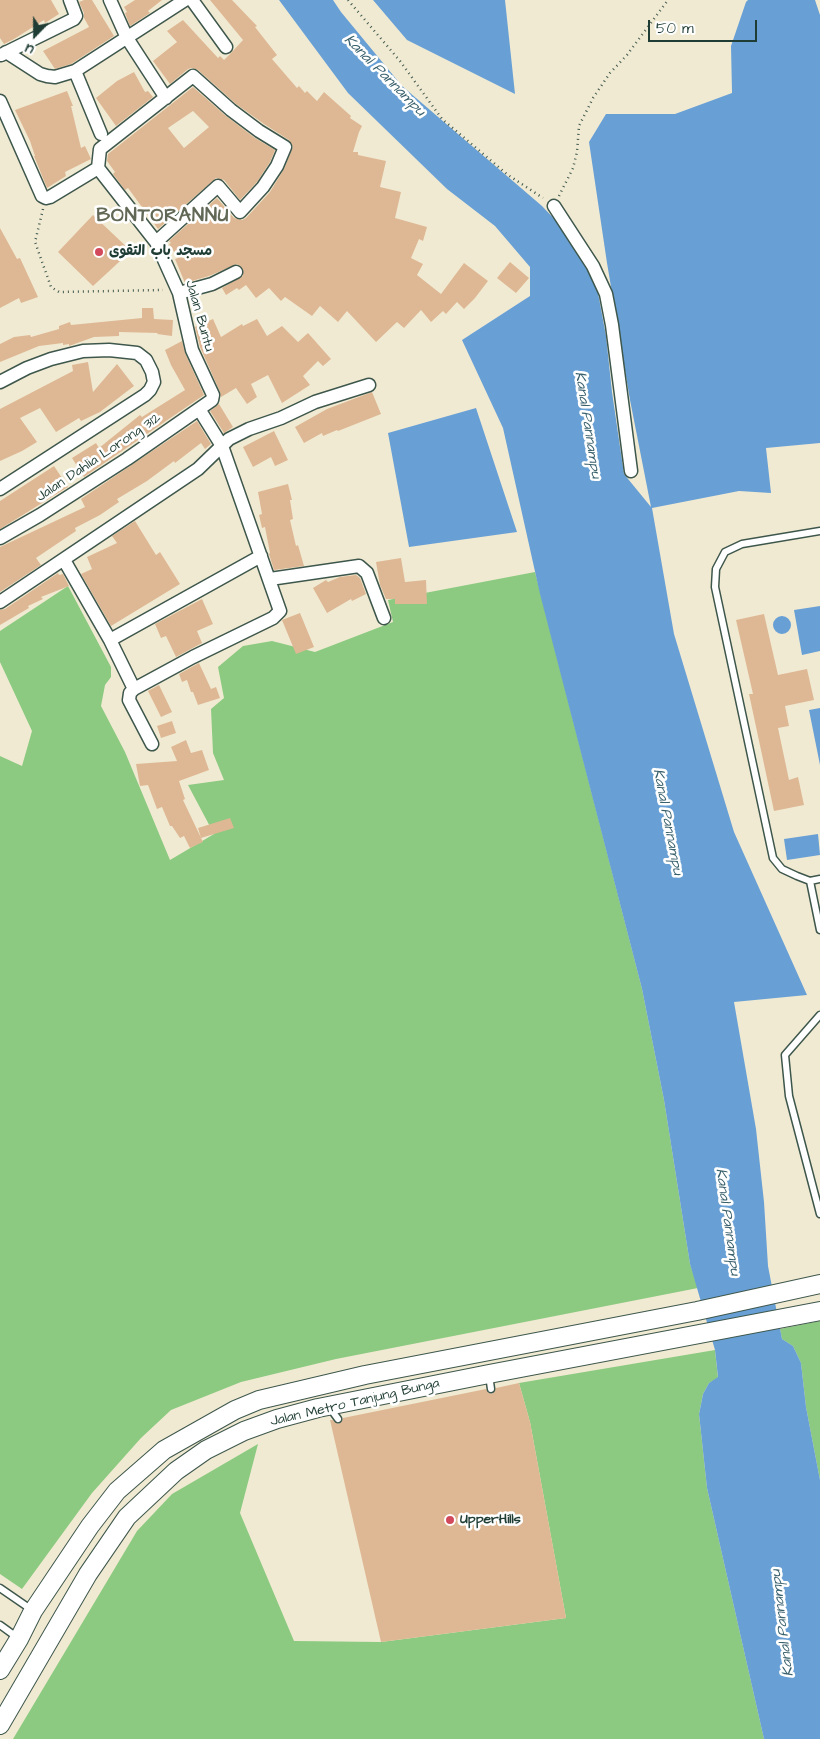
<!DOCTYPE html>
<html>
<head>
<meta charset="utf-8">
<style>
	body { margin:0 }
	#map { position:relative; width:820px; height:1739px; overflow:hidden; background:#f1ead2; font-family:"Architects Daughter",sans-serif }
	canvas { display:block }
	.north { position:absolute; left:10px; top:10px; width:50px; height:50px; -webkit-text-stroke:4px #fff; paint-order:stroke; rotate:202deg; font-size:14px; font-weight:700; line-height:20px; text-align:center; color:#1f3d34 }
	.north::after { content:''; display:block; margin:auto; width:18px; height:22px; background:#1f3d34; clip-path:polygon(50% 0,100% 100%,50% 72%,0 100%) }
	.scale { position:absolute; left:648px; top:20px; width:109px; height:22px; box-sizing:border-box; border:2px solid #1f3d34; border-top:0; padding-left:6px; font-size:15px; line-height:18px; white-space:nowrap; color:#1f3d34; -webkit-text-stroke:4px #fff; paint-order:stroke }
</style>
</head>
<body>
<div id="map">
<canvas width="820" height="1739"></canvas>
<div class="north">U</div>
<div class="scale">50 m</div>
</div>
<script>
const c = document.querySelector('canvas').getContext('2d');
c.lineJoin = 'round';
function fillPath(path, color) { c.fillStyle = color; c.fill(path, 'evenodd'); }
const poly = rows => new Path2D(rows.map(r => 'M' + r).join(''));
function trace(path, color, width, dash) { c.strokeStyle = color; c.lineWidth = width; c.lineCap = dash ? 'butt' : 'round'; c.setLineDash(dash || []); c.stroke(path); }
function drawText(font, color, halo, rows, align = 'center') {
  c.font = font + ' "Architects Daughter","Playpen Sans Arabic",sans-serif'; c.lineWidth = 5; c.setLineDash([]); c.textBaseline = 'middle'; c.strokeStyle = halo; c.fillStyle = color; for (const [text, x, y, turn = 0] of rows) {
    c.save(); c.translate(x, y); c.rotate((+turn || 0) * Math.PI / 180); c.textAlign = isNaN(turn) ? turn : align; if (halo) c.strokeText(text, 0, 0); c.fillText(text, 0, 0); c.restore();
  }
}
fillPath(poly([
	[535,572,642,989,664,1100,690,1264,698,1288,336,1359,241,1382,171,1410,141,1438,92,1493,22,1589,0,1574,0,756,22,766,32,731,0,662,0,631,68,586,111,667,111,677,105,685,101,706,125,752,170,860,214,834,188,785,224,780,213,753,211,709,224,698,218,667,243,646,272,641,315,652,393,622,388,600],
	[820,1321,820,1480,806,1407,801,1363,793,1346,782,1339,780,1329],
	[715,1350,718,1378,709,1383,703,1394,699,1414,707,1488,764,1739,13,1739,137,1531,172,1494,258,1444,240,1513,294,1641,381,1642,566,1618,530,1422,519,1383]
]), '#8bca80');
fillPath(poly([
	[279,0,333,0,341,12,402,86,542,206,561,226,596,282,606,336,612,392,624,474,651,507,630,400,607,263,589,142,606,114,675,114,732,93,731,46,746,2,748,0,815,0,820,15,820,443,766,448,771,493,739,491,652,508,674,634,734,832,807,995,734,1002,756,1129,764,1202,768,1266,782,1339,793,1346,801,1363,806,1407,820,1480,820,1739,764,1739,707,1488,699,1414,703,1394,709,1383,718,1377,715,1350,690,1264,664,1100,642,989,540,594,503,428,462,340,530,296,530,267,495,226,447,189,348,93],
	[373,0,505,0,515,94,407,40],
	[476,408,517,532,409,547,388,433],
	[820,606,820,651,802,655,794,610],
	'773 625a9 9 0 1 1 18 0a9 9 0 1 1-18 0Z',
	[820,708,820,765,809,710],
	[818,834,820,855,787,860,784,839]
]), '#68a0d6');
fillPath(poly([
	[0,0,51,0,59,14,45,23,44,20,14,39,4,44,0,38],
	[84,0,92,0,114,36,71,64,55,69,43,51,89,27,84,18,84,13,79,2],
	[135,0,162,0,148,11,150,13,130,26,125,13,127,12,124,7],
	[210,0,232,0,257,26,255,27,277,55,272,59,297,88,299,86,305,93,307,91,317,101,324,92,351,116,350,118,362,126,359,132,353,152,358,152,358,155,386,161,380,187,401,192,395,218,427,227,423,241,419,239,411,258,423,264,417,275,441,294,464,263,488,281,475,298,464,309,457,302,446,314,443,311,431,322,421,310,404,328,397,322,376,342,347,311,338,322,320,306,312,316,285,297,281,301,269,288,256,298,246,285,239,290,237,288,226,295,222,288,243,276,243,269,237,264,209,276,185,283,175,259,178,258,169,244,171,243,169,241,217,198,234,218,242,220,246,218,270,192,284,169,293,147,289,140,264,124,236,104,198,70,192,68,188,69,170,84,153,61,177,42,167,31,183,20,218,58,220,56,224,60,231,53,243,40],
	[134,72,145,92,148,91,153,97,116,126,96,98,117,81],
	[193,87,226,116,255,138,275,150,270,162,257,182,240,200,224,180,216,178,158,229,128,188,125,190,113,174,115,172,107,161,108,154],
	[193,111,209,127,184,148,168,128],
	[67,91,73,106,71,106,81,148,85,146,91,159,65,172,66,176,47,188,34,156,35,156,30,141,15,110],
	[93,215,131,251,93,286,58,252],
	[0,228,17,259,20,258,38,297,21,303,19,298,0,308],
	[510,262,529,278,516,293,497,278],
	[142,308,153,308,154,319,173,320,172,336,157,334,158,333,119,332,119,336,94,337,69,346,69,344,63,345,63,343,39,346,0,362,0,344,14,337,30,335,31,337,59,329,59,326,70,322,71,325,142,318],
	[213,319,221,337,242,324,243,326,257,319,267,336,282,326,298,342,308,333,331,359,323,366,318,361,303,376,310,385,282,403,268,375,251,384,257,397,247,404,236,388,221,397,220,392,200,347,195,327],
	[182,341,185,353,204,395,84,477,72,458,96,443,99,448,140,415,142,417,185,390,171,365,165,350],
	[88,362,93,392,117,364,134,386,100,412,81,421,79,418,56,432,40,408,20,418,37,442,22,451,0,461,0,409,73,371,72,365],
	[372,392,381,414,338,431,337,430,323,436,322,433,304,443,295,427,327,409],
	[219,404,233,427,224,433,210,411],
	[197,421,211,444,205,449,201,443,175,463,174,461,147,481,117,499,119,502,100,515,75,528,76,531,36,558,41,565,0,592,0,547,85,507,81,499],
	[274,431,288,460,275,466,271,457,253,467,243,447],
	[54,466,68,487,0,529,0,501],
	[288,484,292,500,290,500,293,519,290,520,296,546,298,545,304,566,274,570,269,554,270,553,265,527,262,528,259,515,262,514,258,492],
	[135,521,156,555,160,552,180,584,111,626,81,574,92,569,87,557,117,543,112,536],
	[401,558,405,582,426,580,427,604,395,604,395,599,386,599,380,585,376,562],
	[58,573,59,575,63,574,69,586,41,597,43,599,28,606,29,608,0,625,0,610,5,609],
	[356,575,360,578,366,594,352,601,351,599,327,613,313,588,326,580,328,582,340,577],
	[202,599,213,624,197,631,202,643,176,657,166,636,161,638,155,624],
	[300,613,314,647,296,654,282,620],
	[764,614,778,675,807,669,814,700,785,706,789,726,778,728,789,780,798,777,804,805,774,811,749,694,753,694,736,620],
	[199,663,211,689,216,687,220,698,198,705,193,692,191,692,187,680,182,682,179,674],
	[159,685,172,712,161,717,148,691],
	[172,721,176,733,161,738,157,726],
	[186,740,191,753,202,750,209,770,179,781,185,799,183,800,203,842,190,848,184,836,180,838,172,826,170,826,162,807,157,809,148,785,140,786,136,764,177,761,171,747],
	[230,818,234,828,201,838,198,828],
	[519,1383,530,1422,566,1618,381,1642,330,1420,333,1420,336,1423,339,1424,342,1421,343,1418,486,1389,489,1393,492,1394,495,1391,496,1388]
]), '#deb894');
const service = poly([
	[820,531,742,544,725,552,716,569,715,587,773,858,782,869,797,876,810,881,820,879],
	[810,881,820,930],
	[820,1015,785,1055,789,1096,820,1214],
	[489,1375,491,1389],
	[330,1408,338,1419],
	[0,1588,32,1610],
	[0,1625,18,1638]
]);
const minor = poly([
	[110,0,127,38,166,98],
	[192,0,226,47],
	[6,52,40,74,47,76,55,77,75,71,185,0],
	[1,55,74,19,76,16,70,0],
	[75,71,101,134],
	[0,101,42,196,46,198,50,197,98,168,156,242,179,293,192,350,213,395,212,400,127,459,40,515,0,538],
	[98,168,100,149,193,76,231,110,259,131,285,147,277,166,263,187,240,212,218,186,156,242],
	[554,206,593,266,606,294,612,325,631,471],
	[179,293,212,284,236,272],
	[0,382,27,368,51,359,83,351,109,350,137,353,146,360,152,372,154,382,150,390,145,395,0,489],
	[64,560,110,640,134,689,130,693,129,700,152,744],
	[270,579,359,566,367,573,384,618],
	[0,602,198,469,229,439,249,429,281,418,315,402,369,385],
	[110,640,261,556],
	[134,689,193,657,273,618,280,611,222,446,199,409]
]);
const secondary = poly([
	[0,1670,19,1639,33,1611,90,1526,117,1491,164,1450,235,1410,259,1400,365,1375,697,1311,820,1284],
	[0,1725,88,1574,127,1517,176,1471,206,1450,244,1431,277,1419,318,1408,489,1374,820,1311]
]);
trace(service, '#3e574c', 9);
trace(minor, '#3e574c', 15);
trace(secondary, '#3e574c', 20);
trace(poly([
	[348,0,400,61,442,119,508,175,543,198],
	[559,196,573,168,577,152,579,126,593,98,610,73,627,55,668,0],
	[43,209,35,242,51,287,59,292,163,290]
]), '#3e574c', 2.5, [1, 4]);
trace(service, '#fff', 6);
trace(minor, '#fff', 12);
trace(secondary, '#fff', 18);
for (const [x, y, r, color] of [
	[99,252,5,"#d1495b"],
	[450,1520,5,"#d1495b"]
]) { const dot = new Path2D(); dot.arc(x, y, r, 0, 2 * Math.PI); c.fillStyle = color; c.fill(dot); trace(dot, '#fff', 2); }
drawText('bold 14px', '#1f3d34', '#fff', [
	["مسجد باب التقوى",109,252],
	["UpperHills",460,1520]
], 'left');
drawText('14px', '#1f3d34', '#fff', [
	["Jalan Buntu",199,316,74],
	["Jalan Dahlia Lorong 312",99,458,-34],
	["Jalan Metro Tanjung Bunga",355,1403,-13]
]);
drawText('italic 15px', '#39606d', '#fff', [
	["Kanal Pannampu",384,76,45],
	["Kanal Pannampu",587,425,81],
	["Kanal Pannampu",667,822,79],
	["Kanal Pannampu",727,1222,82],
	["Kanal Pannampu",783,1623,-97]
]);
c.letterSpacing = '1px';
drawText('bold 19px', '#626856', '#fff', [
	["BONTORANNU",163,217]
]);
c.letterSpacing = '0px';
</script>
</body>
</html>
